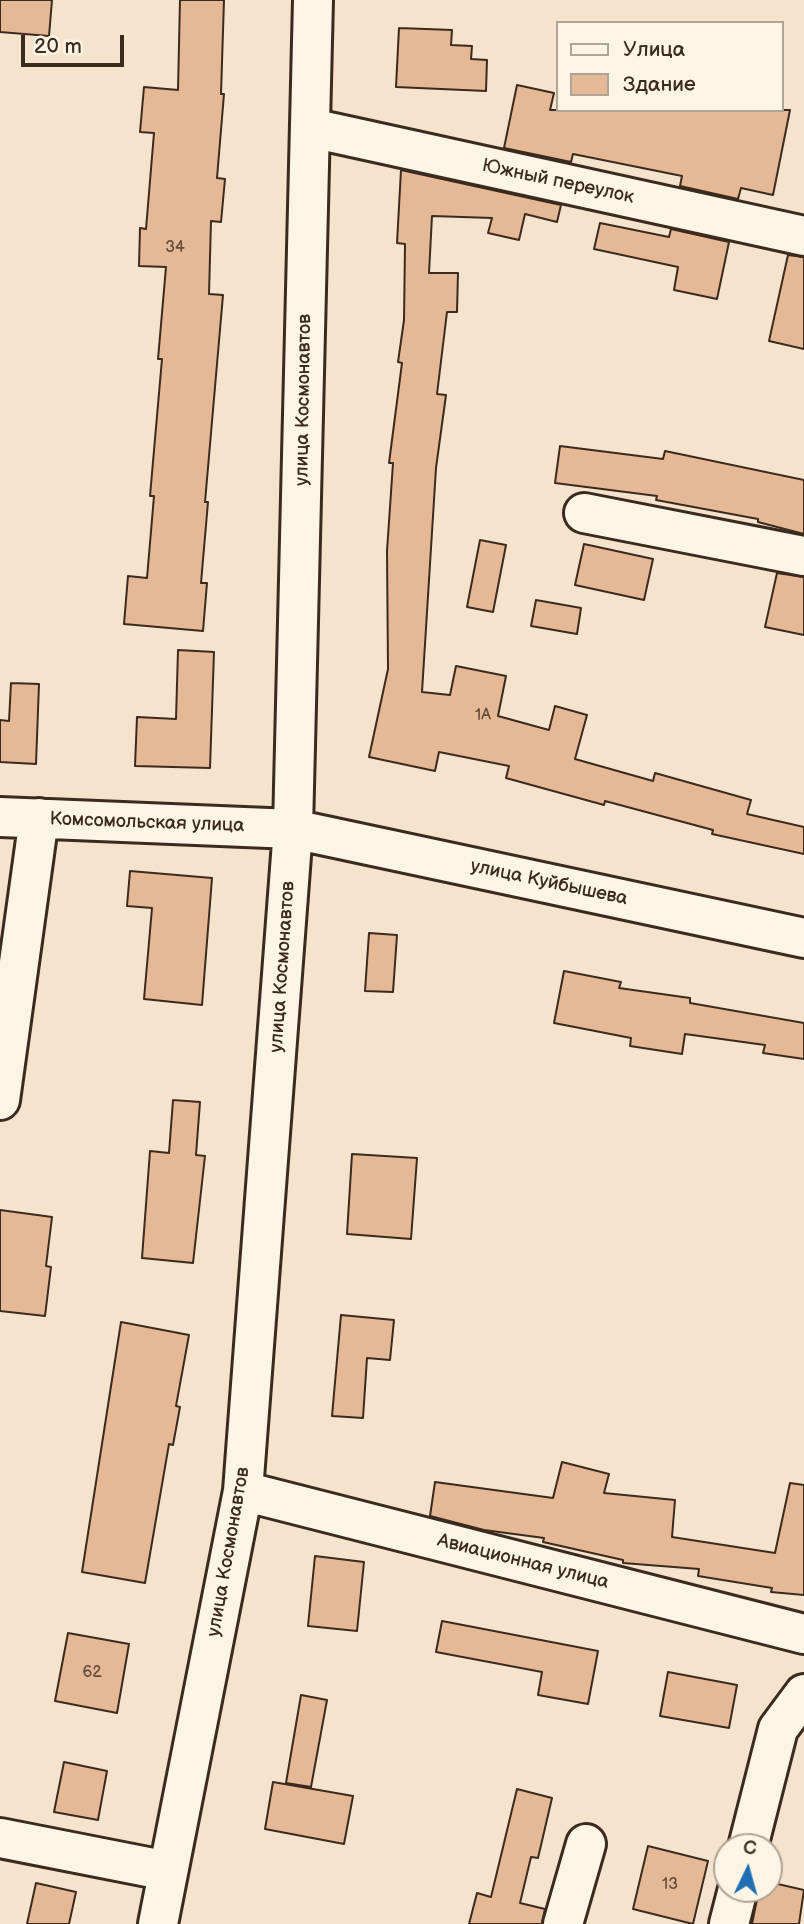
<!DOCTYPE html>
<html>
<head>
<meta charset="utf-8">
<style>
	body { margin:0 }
	#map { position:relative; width:804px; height:1924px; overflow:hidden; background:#f5e3cd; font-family:"Balsamiq Sans",sans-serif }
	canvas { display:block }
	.legend { position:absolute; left:556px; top:21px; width:228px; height:91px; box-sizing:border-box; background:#fcf5e5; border:2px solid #afa495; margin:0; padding:9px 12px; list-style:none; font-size:21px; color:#3b2a1e }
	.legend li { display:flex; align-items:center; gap:14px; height:35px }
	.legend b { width:35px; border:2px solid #afa495 }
	.north { position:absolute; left:713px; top:1833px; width:70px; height:70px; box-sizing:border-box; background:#fcf5e5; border:2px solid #afa495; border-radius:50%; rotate:5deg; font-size:19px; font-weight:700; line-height:28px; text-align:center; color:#3b2a1e }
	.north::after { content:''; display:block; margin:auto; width:24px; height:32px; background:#1f6fb2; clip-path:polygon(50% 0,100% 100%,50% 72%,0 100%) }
	.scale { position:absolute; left:21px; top:35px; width:103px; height:32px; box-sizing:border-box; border:4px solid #3b2a1e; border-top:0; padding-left:9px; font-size:21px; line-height:24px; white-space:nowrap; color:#3b2a1e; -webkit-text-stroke:5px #fcf5e5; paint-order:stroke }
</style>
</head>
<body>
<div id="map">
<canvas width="804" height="1924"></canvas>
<ul class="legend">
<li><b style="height:9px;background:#fcf5e5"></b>Улица</li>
<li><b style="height:19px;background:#e6b996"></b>Здание</li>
</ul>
<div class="north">С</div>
<div class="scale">20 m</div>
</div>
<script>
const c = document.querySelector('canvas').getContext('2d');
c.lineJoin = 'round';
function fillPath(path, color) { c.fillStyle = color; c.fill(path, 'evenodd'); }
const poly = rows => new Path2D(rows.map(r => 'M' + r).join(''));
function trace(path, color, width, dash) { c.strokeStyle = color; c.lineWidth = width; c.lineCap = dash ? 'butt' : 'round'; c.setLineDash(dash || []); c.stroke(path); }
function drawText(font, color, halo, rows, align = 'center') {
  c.font = font + ' "Balsamiq Sans",sans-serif'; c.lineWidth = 7; c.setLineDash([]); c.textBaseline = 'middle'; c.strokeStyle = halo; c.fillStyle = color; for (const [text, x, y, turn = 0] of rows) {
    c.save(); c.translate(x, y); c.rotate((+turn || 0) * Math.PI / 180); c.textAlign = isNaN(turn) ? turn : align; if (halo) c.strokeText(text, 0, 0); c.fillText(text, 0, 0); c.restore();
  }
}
const building = poly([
	[0,0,52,0,49,36,0,32,0,0],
	[180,0,224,0,221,94,224,94,217,178,225,179,221,222,211,221,209,294,223,295,205,502,208,502,201,583,207,583,203,631,124,624,128,576,147,578,154,496,150,496,162,359,158,359,166,267,139,266,140,228,146,229,154,133,140,132,144,87,178,90,180,0],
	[399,28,452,30,451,45,472,46,471,59,487,60,486,91,396,87,399,28],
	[517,85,554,93,550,110,790,110,773,195,741,188,738,199,680,186,682,176,573,154,571,162,504,148,517,85],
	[401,170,561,205,557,222,525,214,519,240,488,233,492,218,432,216,429,273,458,273,457,312,447,312,437,394,446,395,436,468,422,692,450,695,456,666,506,676,498,716,549,730,555,706,587,715,575,759,653,781,655,773,751,800,747,814,804,827,804,854,712,834,713,830,605,801,604,805,506,778,509,766,439,752,435,771,369,757,388,669,387,551,393,463,389,463,402,363,398,362,404,320,405,244,397,243,401,170],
	[600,223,669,237,671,229,729,242,717,299,674,290,678,267,594,249,600,223],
	[788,255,804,257,804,349,769,341,788,255],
	[560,446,663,459,665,451,804,480,804,534,758,522,758,519,656,500,657,496,555,483,560,446],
	[480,540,506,545,493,612,467,607,480,540],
	[584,544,653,559,644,600,575,585,584,544],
	[777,573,804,577,804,635,765,627,777,573],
	[536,600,581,608,577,634,531,626,536,600],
	[178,650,214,652,210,768,135,766,137,717,176,719,178,650],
	[11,683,39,684,36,764,0,762,0,720,9,721,11,683],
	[130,871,212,878,202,1005,144,999,152,908,127,906,130,871],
	[369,933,397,935,393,992,365,991,369,933],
	[564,971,621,982,619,988,690,998,690,1003,804,1023,804,1059,763,1053,765,1045,685,1034,682,1054,630,1046,631,1038,554,1023,564,971],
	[173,1100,200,1102,196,1155,205,1156,193,1263,142,1258,150,1151,169,1153,173,1100],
	[352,1154,417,1158,411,1239,347,1234,352,1154],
	[0,1210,52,1217,46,1266,51,1267,45,1316,0,1311,0,1210],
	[341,1315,394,1320,390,1360,367,1358,363,1418,332,1416,341,1315],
	[121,1322,189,1335,176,1406,180,1407,173,1445,169,1444,145,1583,82,1572,121,1322],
	[562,1462,609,1474,604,1493,675,1500,672,1537,775,1553,790,1483,804,1485,804,1595,771,1592,772,1588,698,1576,699,1569,623,1563,623,1560,543,1542,544,1538,484,1530,430,1516,435,1482,553,1498,562,1462],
	[315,1556,364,1562,357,1631,308,1626,315,1556],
	[442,1621,598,1651,588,1704,538,1695,542,1672,436,1652,442,1621],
	[68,1633,129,1644,117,1713,55,1701,68,1633],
	[668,1672,737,1685,729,1728,660,1716,668,1672],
	[301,1695,327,1700,311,1787,286,1783,301,1695],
	[64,1762,107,1771,98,1820,54,1812,64,1762],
	[273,1782,353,1796,344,1844,265,1829,273,1782],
	[517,1789,552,1798,538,1858,531,1857,520,1903,545,1909,542,1924,469,1924,477,1893,491,1897,517,1789],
	[648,1846,708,1861,693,1924,633,1909,648,1846],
	[769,1882,804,1890,799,1924,752,1924,759,1889,769,1889,769,1882],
	[36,1883,76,1892,69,1924,27,1924,36,1883]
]);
fillPath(building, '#e6b996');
trace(building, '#3b2a1e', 2);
const minor = poly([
	[311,128,804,236],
	[584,513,804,556],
	[0,817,293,829,804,938],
	[0,1100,39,818],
	[243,1491,804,1634],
	[0,1838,168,1871],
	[748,1847,778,1729,804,1694],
	[158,1924,243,1491,293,829,313,0],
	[563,1924,586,1844],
	[729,1924,738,1889]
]);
trace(minor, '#3b2a1e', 44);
trace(minor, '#fcf5e5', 38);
drawText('16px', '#664e3c', null, [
	["34",175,248],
	["1А",483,716],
	["62",92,1673],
	["13",670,1885]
]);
drawText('19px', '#3b2a1e', '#fcf5e5', [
	["Южный переулок",558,182,12],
	["улица Космонавтов",304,400,-89],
	["Комсомольская улица",147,823,2],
	["улица Куйбышева",549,883,12],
	["улица Космонавтов",283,967,-86],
	["улица Космонавтов",229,1552,-80],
	["Авиационная улица",523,1562,14]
]);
</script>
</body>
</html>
